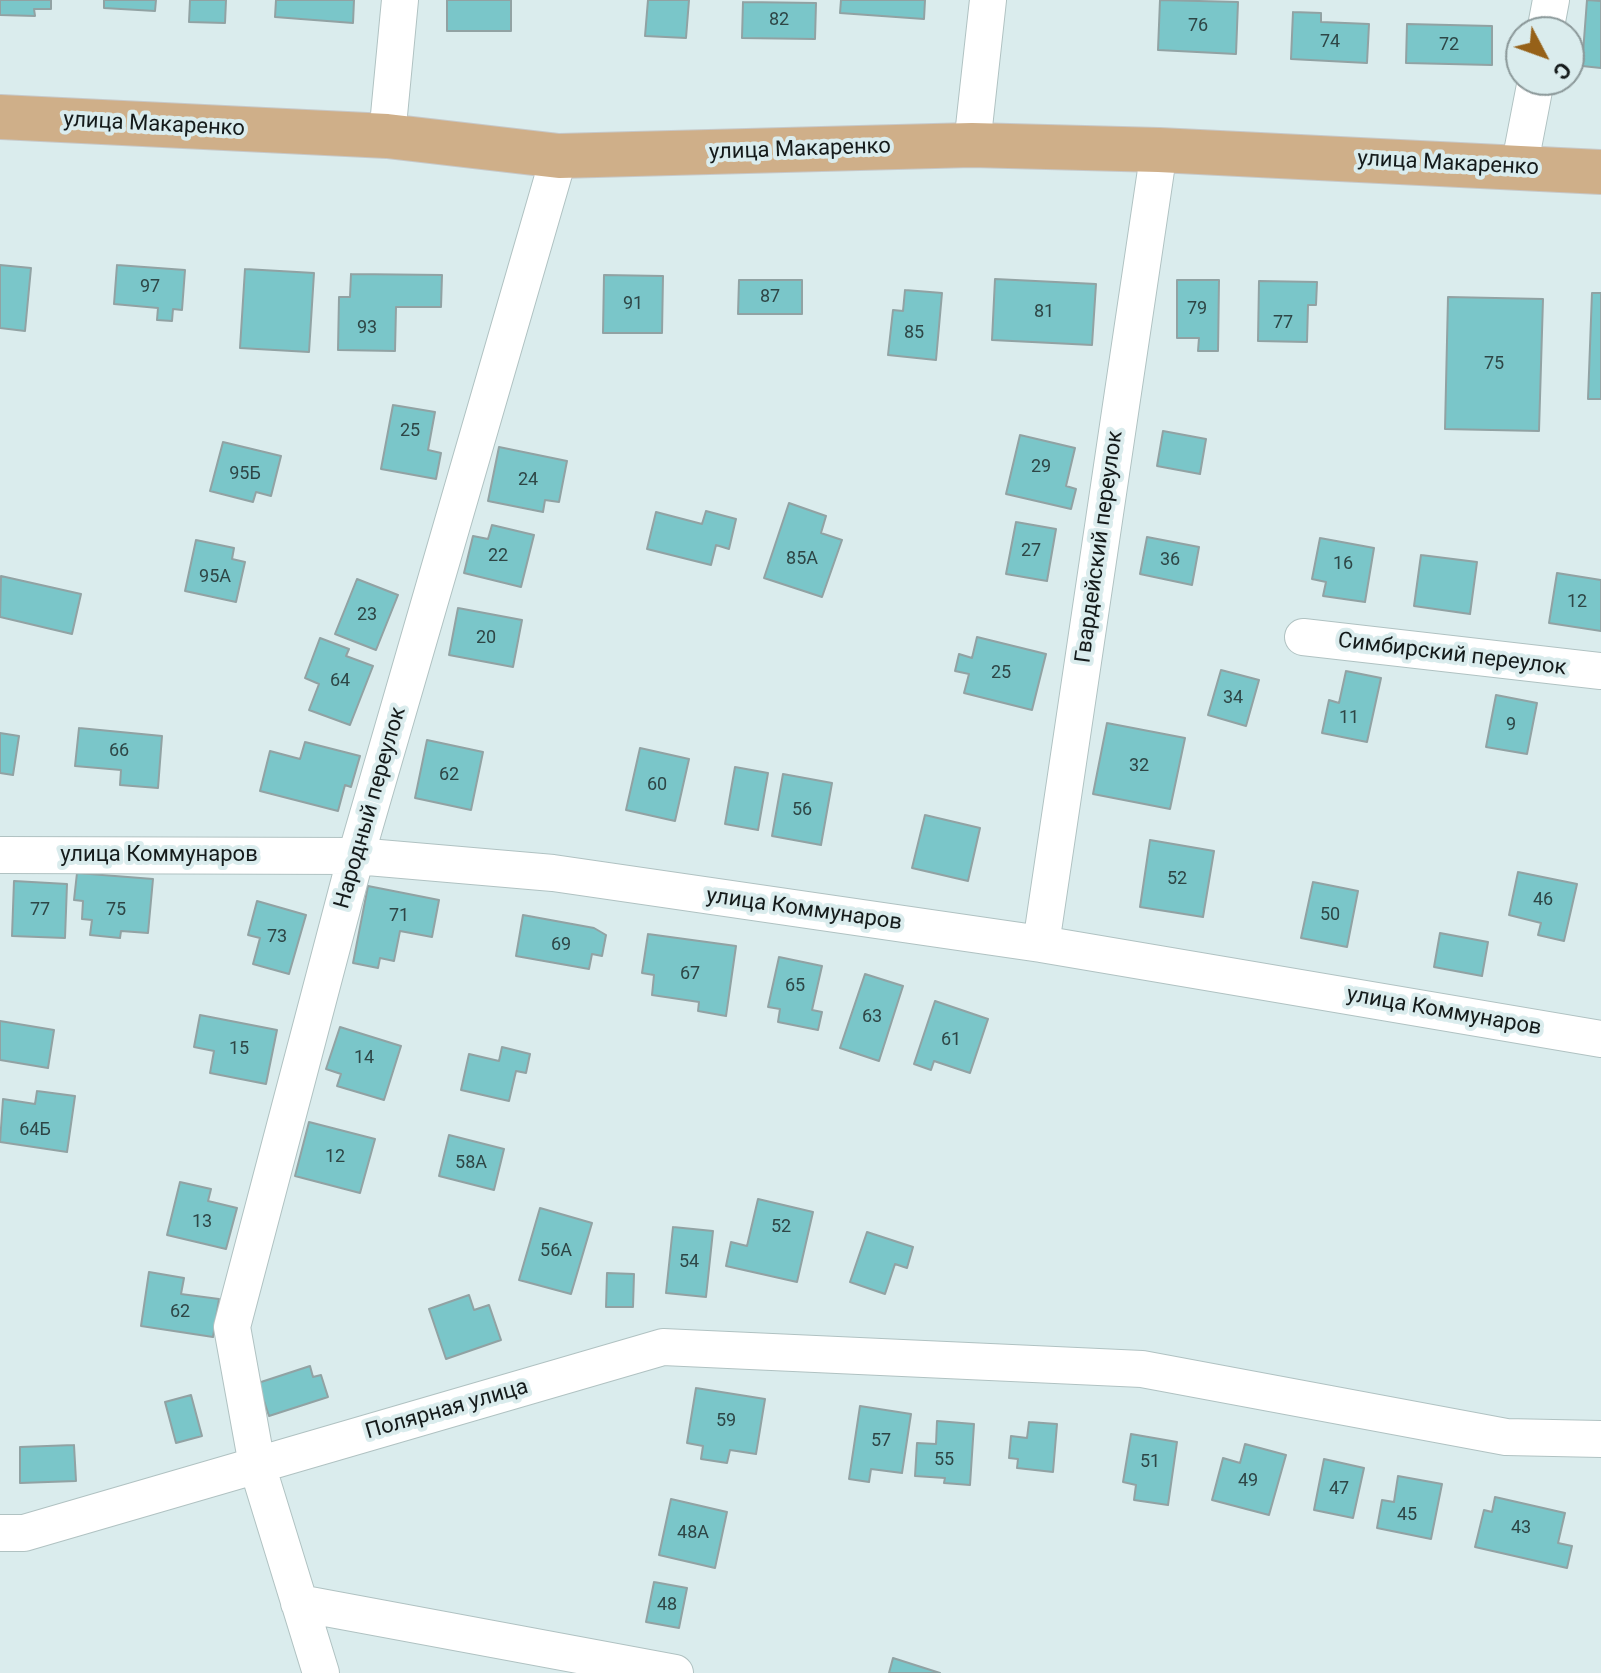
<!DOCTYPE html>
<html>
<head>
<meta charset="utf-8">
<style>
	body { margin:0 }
	#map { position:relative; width:1601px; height:1673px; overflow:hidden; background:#daeced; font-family:Roboto,sans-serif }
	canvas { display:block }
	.north { position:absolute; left:1505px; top:16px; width:80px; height:80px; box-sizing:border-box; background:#daeced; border:2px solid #8b9899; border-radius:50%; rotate:131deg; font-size:22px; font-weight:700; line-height:32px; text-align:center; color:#151b1b }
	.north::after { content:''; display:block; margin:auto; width:28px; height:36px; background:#966118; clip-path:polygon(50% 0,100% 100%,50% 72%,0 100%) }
</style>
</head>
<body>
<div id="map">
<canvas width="1601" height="1673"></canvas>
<div class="north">С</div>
</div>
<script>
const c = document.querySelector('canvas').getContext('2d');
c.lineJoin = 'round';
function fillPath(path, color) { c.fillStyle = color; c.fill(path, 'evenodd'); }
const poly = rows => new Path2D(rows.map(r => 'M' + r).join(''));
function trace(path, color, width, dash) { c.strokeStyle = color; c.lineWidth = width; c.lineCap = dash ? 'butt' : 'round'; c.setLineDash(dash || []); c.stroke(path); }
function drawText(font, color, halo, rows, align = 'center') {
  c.font = font + ' Roboto,sans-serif'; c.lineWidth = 8; c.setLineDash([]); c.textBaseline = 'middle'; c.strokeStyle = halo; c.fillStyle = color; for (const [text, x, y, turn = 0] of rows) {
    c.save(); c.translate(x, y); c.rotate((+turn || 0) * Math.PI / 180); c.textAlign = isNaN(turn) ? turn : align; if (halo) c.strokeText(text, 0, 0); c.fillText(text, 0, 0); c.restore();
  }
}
const building = poly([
	[0,0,51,0,51,9,34,9,35,16,0,15,0,0],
	[104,0,156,0,155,11,104,8,104,0],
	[190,0,226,0,225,23,189,22,190,0],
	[276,0,354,0,353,23,275,17,276,0],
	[447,0,511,0,511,31,447,31,447,0],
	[648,0,689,0,686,38,645,36,648,0],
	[841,0,925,0,924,19,840,13,841,0],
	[1160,0,1238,2,1236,54,1158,50,1160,0],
	[1587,0,1601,1,1601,68,1582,66,1587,0],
	[743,2,816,3,815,39,742,38,743,2],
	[1293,12,1321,13,1321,22,1369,24,1367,63,1291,59,1293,12],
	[1407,24,1492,26,1492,65,1406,63,1407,24],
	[0,265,31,268,25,331,0,328,0,265],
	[117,265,185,270,182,310,173,309,172,321,157,320,158,308,114,304,117,265],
	[245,269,314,273,309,352,240,348,245,269],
	[351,274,442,275,441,307,396,307,395,351,338,350,339,297,350,297,351,274],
	[604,275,663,276,662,333,603,333,604,275],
	[995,279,1096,284,1092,345,992,340,995,279],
	[739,280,802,280,802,314,738,314,739,280],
	[1177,280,1219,280,1218,351,1198,351,1199,338,1177,338,1177,280],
	[1259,281,1317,282,1316,305,1308,305,1307,342,1258,341,1259,281],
	[905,290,942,293,936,360,888,355,893,310,903,311,905,290],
	[1592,293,1601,293,1601,399,1588,399,1592,293],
	[1448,297,1543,299,1539,431,1445,429,1448,297],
	[393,405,435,412,428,450,441,453,436,479,381,469,393,405],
	[1163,431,1206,439,1200,474,1157,466,1163,431],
	[1020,435,1075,448,1066,486,1076,489,1071,509,1006,494,1020,435],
	[223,442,281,456,271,496,256,492,253,502,210,491,223,442],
	[499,447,567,461,559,502,545,500,543,512,488,501,499,447],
	[789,503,826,516,821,533,842,540,822,597,764,578,789,503],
	[706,511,736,519,729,549,716,545,711,565,647,549,656,512,702,524,706,511],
	[1016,522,1056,529,1047,581,1006,574,1016,522],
	[492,525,534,535,521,587,464,573,473,536,488,539,492,525],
	[1147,537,1199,547,1192,585,1140,574,1147,537],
	[1320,538,1374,548,1365,602,1323,596,1326,582,1312,579,1320,538],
	[196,540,234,548,232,559,245,562,236,602,185,591,196,540],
	[1421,555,1477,562,1470,614,1414,606,1421,555],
	[1557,573,1601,580,1601,631,1549,623,1557,573],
	[1,576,81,594,72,634,0,617,1,576],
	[357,579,398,595,376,650,335,634,357,579],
	[458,608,522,620,513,667,449,655,458,608],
	[977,637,1046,654,1032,710,964,693,969,674,955,671,959,654,972,658,977,637],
	[320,638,349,649,346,656,373,666,350,725,309,710,319,684,305,678,320,638],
	[1221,670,1259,680,1246,726,1208,715,1221,670],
	[1346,671,1381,678,1367,742,1322,733,1329,700,1339,703,1346,671],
	[1496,695,1537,703,1527,754,1486,747,1496,695],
	[1107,723,1185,738,1170,809,1093,794,1107,723],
	[79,728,162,736,158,788,120,785,121,770,75,766,79,728],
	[0,733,19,736,13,775,0,773,0,733],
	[427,740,483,752,471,810,415,798,427,740],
	[305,742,360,756,351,787,345,785,338,811,260,791,270,751,300,759,305,742],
	[640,748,689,759,675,821,626,810,640,748],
	[735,767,768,773,758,830,725,824,735,767],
	[783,774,832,783,821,845,772,836,783,774],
	[925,815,980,828,968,881,912,868,925,815],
	[1150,840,1214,851,1203,917,1140,907,1150,840],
	[1518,872,1577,884,1564,941,1538,935,1541,923,1509,915,1518,872],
	[77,873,153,879,148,933,121,931,120,938,90,935,92,920,82,919,83,901,74,900,77,873],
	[14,881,67,884,65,938,12,936,14,881],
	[1313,882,1358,891,1347,947,1301,938,1313,882],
	[368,886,439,900,432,937,400,931,394,961,380,958,378,968,353,963,368,886],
	[257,901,306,915,289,974,253,964,260,938,248,935,257,901],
	[523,915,594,928,606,935,602,956,592,954,589,969,516,956,523,915],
	[1440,933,1488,942,1482,976,1434,967,1440,933],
	[648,934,736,946,726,1016,698,1011,699,1002,652,995,654,975,642,973,648,934],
	[779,957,822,966,812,1010,822,1012,818,1030,778,1022,780,1009,768,1007,779,957],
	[865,974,903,986,879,1061,840,1048,865,974],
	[935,1001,988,1019,970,1073,934,1061,931,1070,914,1064,935,1001],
	[200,1015,277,1030,266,1084,210,1073,214,1051,194,1047,200,1015],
	[0,1021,54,1030,48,1068,0,1060,0,1021],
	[340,1027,401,1046,384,1100,337,1086,341,1074,326,1069,340,1027],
	[502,1047,530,1054,526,1073,516,1071,509,1101,461,1090,469,1054,499,1061,502,1047],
	[37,1091,75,1096,67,1152,0,1142,3,1099,35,1104,37,1091],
	[309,1122,375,1139,360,1193,295,1176,309,1122],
	[449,1135,504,1149,494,1190,439,1176,449,1135],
	[180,1182,211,1189,208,1201,237,1208,226,1249,167,1235,180,1182],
	[758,1199,813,1212,797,1282,726,1266,731,1242,747,1246,758,1199],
	[540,1208,592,1223,571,1294,519,1280,540,1208],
	[673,1227,713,1231,706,1297,666,1293,673,1227],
	[867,1232,913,1247,907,1268,895,1264,885,1294,850,1282,867,1232],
	[149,1272,184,1278,181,1294,219,1299,213,1337,141,1326,149,1272],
	[607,1273,634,1274,633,1307,606,1307,607,1273],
	[469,1295,474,1310,489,1305,501,1340,446,1359,429,1309,469,1295],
	[310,1366,313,1377,321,1375,328,1397,269,1416,258,1383,310,1366],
	[696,1388,765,1399,756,1454,730,1450,727,1463,701,1459,703,1446,687,1443,696,1388],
	[191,1395,202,1436,176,1443,165,1402,191,1395],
	[860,1406,911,1414,902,1473,871,1469,869,1482,849,1479,860,1406],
	[937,1421,974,1424,970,1485,944,1483,945,1478,915,1476,917,1443,936,1444,937,1421],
	[1029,1422,1057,1424,1053,1472,1017,1468,1018,1459,1009,1458,1011,1436,1027,1438,1029,1422],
	[1131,1434,1177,1442,1168,1505,1134,1500,1136,1485,1123,1482,1131,1434],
	[1245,1444,1286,1455,1269,1515,1212,1500,1223,1458,1240,1463,1245,1444],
	[74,1445,76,1481,20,1483,20,1447,74,1445],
	[1324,1459,1364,1468,1353,1518,1314,1510,1324,1459],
	[1398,1476,1442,1484,1431,1539,1377,1528,1382,1500,1394,1502,1398,1476],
	[1495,1497,1565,1513,1558,1543,1572,1546,1567,1568,1475,1547,1484,1510,1492,1512,1495,1497],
	[671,1499,727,1512,715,1568,659,1555,671,1499],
	[654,1582,687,1588,679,1628,646,1622,654,1582],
	[893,1658,940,1673,889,1673,893,1658]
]);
fillPath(building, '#7ac6c9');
trace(building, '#91a2a3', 2);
const minor = poly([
	[1545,32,1551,0],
	[387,136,400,0],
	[972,145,988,0],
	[1519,168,1536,80],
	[1303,637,1601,671],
	[0,855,356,856,553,873,1041,944,1601,1039],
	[1041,944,1159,150],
	[0,1533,24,1533,663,1347,1142,1369,1506,1437,1601,1439],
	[299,1603,675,1673],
	[321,1673,257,1465,232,1327,356,856,559,156]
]);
const major = poly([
	[0,117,387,136,559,156,972,145,1159,150,1601,172]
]);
trace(minor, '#b0c2c2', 38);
trace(major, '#c7c8c8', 46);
trace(minor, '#fff', 36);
trace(major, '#cfaf89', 44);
drawText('18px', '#2e4646', null, [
	["82",779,20],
	["76",1198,26],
	["74",1330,42],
	["72",1449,45],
	["97",150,287],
	["87",770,297],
	["91",633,304],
	["79",1197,309],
	["81",1044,312],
	["77",1283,323],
	["93",367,328],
	["85",914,333],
	["75",1494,364],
	["25",410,431],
	["29",1041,467],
	["95Б",245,474],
	["24",528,480],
	["27",1031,551],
	["22",498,556],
	["85А",802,559],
	["36",1170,560],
	["16",1343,564],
	["95А",215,577],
	["12",1577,602],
	["23",367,615],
	["20",486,638],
	["25",1001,673],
	["64",340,681],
	["34",1233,698],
	["11",1349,718],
	["9",1511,725],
	["66",119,751],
	["32",1139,766],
	["62",449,775],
	["60",657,785],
	["56",802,810],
	["52",1177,879],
	["46",1543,900],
	["77",40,910],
	["75",116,910],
	["50",1330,915],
	["71",399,916],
	["73",277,937],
	["69",561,945],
	["67",690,974],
	["65",795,986],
	["63",872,1017],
	["61",951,1040],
	["15",239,1049],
	["14",364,1058],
	["64Б",35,1130],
	["12",335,1157],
	["58А",471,1163],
	["13",202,1222],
	["52",781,1227],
	["56А",556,1251],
	["54",689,1262],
	["62",180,1312],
	["59",726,1421],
	["57",881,1441],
	["55",944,1460],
	["51",1150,1462],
	["49",1248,1481],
	["47",1339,1489],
	["45",1407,1515],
	["43",1521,1528],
	["48А",693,1533],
	["48",667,1605]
]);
drawText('22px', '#151b1b', '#daeced', [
	["улица Макаренко",154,125,3],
	["улица Макаренко",800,150,-2],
	["улица Макаренко",1448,164,3],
	["Гвардейский переулок",1100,547,-82],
	["Симбирский переулок",1452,655,7],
	["Народный переулок",371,808,-74],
	["улица Коммунаров",159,855],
	["улица Коммунаров",804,910,8],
	["улица Коммунаров",1444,1012,10],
	["Полярная улица",447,1410,-16]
]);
</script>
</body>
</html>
